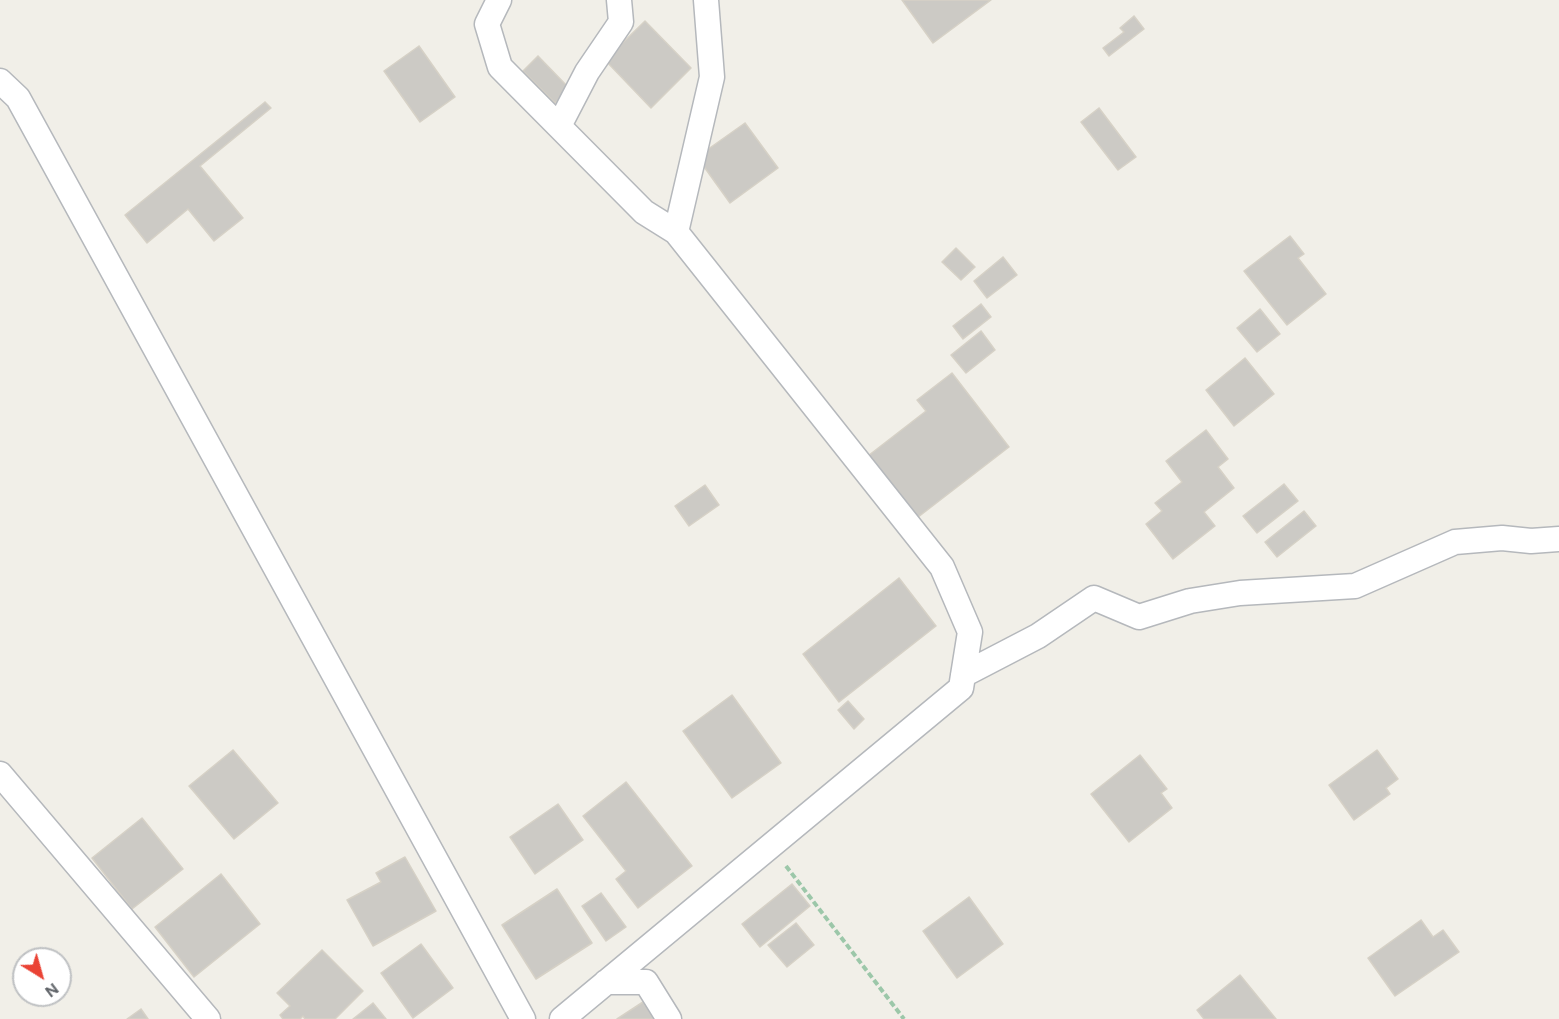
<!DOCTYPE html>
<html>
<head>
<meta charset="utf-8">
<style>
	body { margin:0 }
	#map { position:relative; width:1559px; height:1019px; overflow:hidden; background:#f1efe8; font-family:"DM Sans",sans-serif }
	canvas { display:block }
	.north { position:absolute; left:12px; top:947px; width:60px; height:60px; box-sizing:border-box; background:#fff; border:2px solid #bfc1c3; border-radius:50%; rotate:143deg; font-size:16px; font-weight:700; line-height:24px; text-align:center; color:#5f6368 }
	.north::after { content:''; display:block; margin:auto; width:21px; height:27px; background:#ea4335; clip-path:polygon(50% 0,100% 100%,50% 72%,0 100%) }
</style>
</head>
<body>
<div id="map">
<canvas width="1559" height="1019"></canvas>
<div class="north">N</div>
</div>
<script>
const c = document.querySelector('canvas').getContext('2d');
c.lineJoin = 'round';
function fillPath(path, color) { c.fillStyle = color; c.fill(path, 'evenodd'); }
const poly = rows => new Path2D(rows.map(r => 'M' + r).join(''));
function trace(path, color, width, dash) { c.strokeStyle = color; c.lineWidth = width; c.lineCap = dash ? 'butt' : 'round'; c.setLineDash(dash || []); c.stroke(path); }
const building = poly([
	[902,0,991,0,933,43,902,0],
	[1134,16,1144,29,1109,56,1103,48,1124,32,1120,28,1134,16],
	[645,21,691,68,651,108,605,60,645,21],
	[419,46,455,97,420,122,384,71,419,46],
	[538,56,570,89,555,103,523,71,538,56],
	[265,102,271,108,200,166,243,218,214,241,188,209,147,243,125,215,265,102],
	[1099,108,1136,157,1118,170,1081,122,1099,108],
	[745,123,778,168,730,203,697,157,745,123],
	[1290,236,1304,254,1298,258,1326,294,1287,325,1244,271,1290,236],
	[956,248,975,267,961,280,942,262,956,248],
	[1003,257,1017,275,987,298,974,281,1003,257],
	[981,304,991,317,963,339,953,326,981,304],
	[1260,309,1280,334,1257,352,1237,328,1260,309],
	[981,331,995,350,966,373,951,355,981,331],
	[1245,358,1274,394,1234,426,1206,390,1245,358],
	[952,373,1009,447,913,521,864,459,926,411,917,400,952,373],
	[1206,430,1228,459,1218,467,1234,488,1204,512,1215,526,1173,559,1146,524,1162,511,1155,503,1182,482,1166,461,1206,430],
	[1284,484,1298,501,1257,533,1243,516,1284,484],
	[705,485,719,505,689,526,675,506,705,485],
	[1304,511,1316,526,1277,557,1265,542,1304,511],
	[899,578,936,626,839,702,803,654,899,578],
	[732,695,781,763,732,798,683,731,732,695],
	[848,701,864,719,854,729,838,710,848,701],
	[233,750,278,803,234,839,189,786,233,750],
	[1377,750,1398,779,1386,788,1390,794,1354,820,1329,785,1377,750],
	[1140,755,1167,789,1161,793,1172,808,1129,842,1091,794,1140,755],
	[626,782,692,866,638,908,616,879,626,871,583,816,626,782],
	[558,804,583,840,535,874,510,837,558,804],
	[142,818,183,869,132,909,92,858,142,818],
	[405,857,436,911,373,946,347,900,381,882,376,873,405,857],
	[221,874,260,924,194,977,155,927,221,874],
	[792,884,810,906,760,947,742,924,792,884],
	[557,889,592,943,536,979,502,925,557,889],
	[601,893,626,927,606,941,582,906,601,893],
	[969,897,1003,944,957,978,923,931,969,897],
	[1421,920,1433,937,1443,930,1459,952,1395,996,1368,958,1421,920],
	[796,923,814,945,787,967,768,945,796,923],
	[421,944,453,988,413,1018,381,973,421,944],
	[322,950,363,991,335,1019,305,1019,303,1016,300,1019,283,1019,280,1015,290,1006,277,993,322,950],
	[1240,975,1276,1019,1204,1019,1197,1010,1240,975],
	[643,1002,655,1019,617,1019,643,1002],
	[373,1003,386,1019,353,1019,373,1003],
	[141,1009,148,1019,127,1019,141,1009]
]);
fillPath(building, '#cccac5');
trace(building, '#d6d1c6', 1.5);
const minor = poly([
	[499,0,487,24,500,67,644,212,676,232,942,567,970,632,961,688,562,1019],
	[0,81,18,98,523,1019],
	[559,126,587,72,621,22,619,0],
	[676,232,712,77,706,0],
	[963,675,1038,636,1094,598,1139,617,1190,601,1240,593,1355,586,1455,542,1502,538,1531,541,1559,539],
	[0,774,208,1019],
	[606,982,646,982,669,1019]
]);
trace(minor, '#b5b8bc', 27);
trace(poly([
	[786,866,904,1019]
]), '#9cc7a9', 4, [6, 3]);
trace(minor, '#fff', 24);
</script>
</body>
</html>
